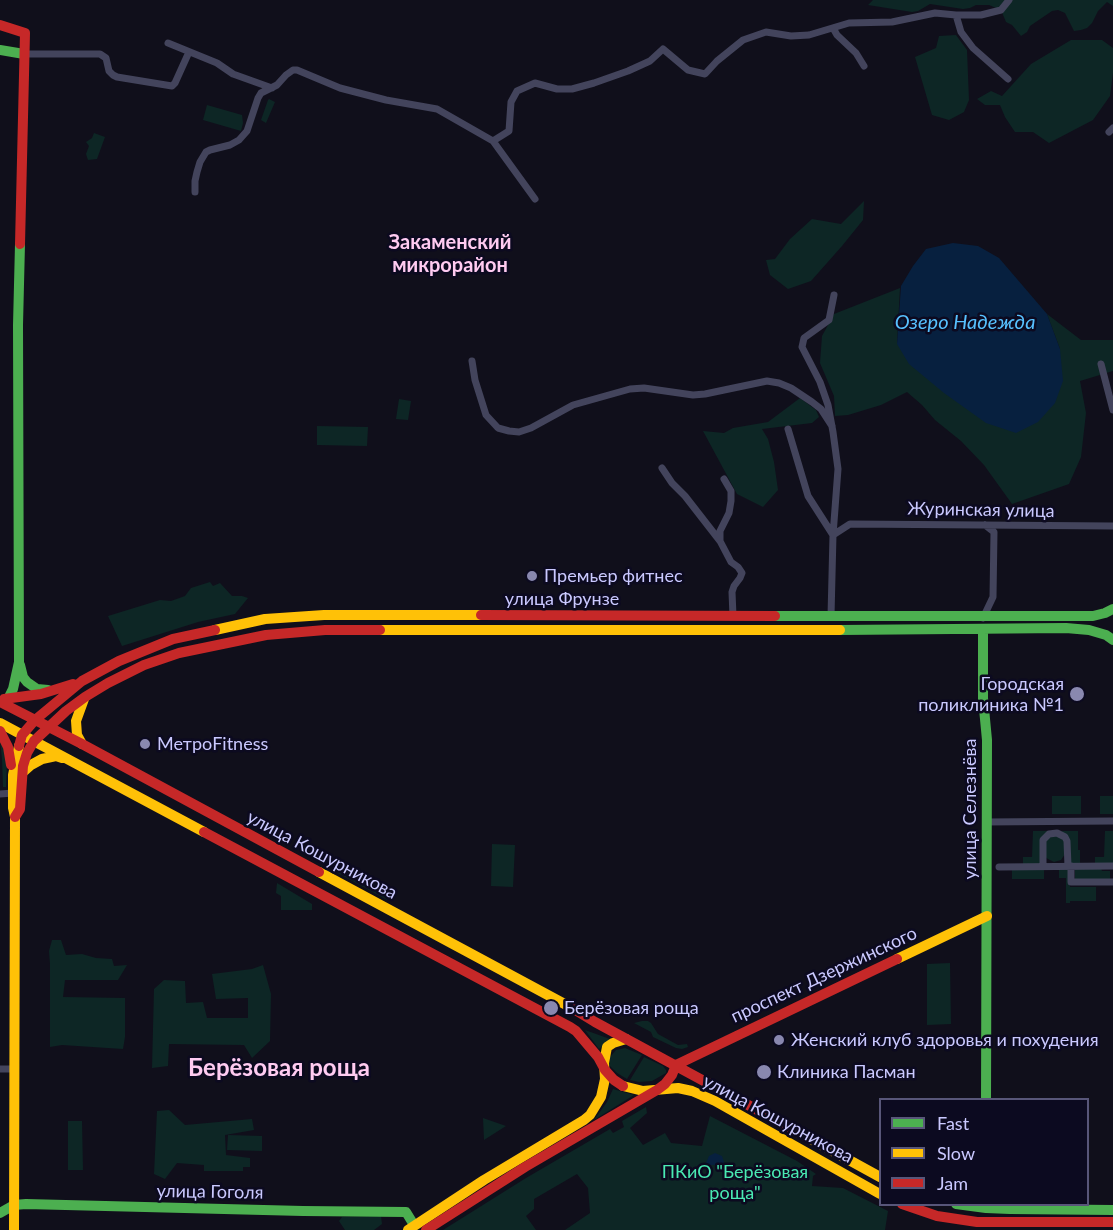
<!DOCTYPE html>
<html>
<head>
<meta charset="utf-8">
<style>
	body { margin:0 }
	#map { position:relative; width:1113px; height:1230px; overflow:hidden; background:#100f1b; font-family:Lato,sans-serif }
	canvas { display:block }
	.legend { position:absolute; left:879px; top:1098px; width:210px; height:108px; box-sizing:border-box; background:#0c0a20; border:2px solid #585679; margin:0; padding:8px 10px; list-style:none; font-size:18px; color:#cac9ff }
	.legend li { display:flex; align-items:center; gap:12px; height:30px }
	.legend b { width:30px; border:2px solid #585679 }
</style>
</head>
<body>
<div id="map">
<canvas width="1113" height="1230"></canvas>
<ul class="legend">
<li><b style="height:8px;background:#4caf50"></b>Fast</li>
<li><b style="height:8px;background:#ffc107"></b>Slow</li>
<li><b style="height:8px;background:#c62828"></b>Jam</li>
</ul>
</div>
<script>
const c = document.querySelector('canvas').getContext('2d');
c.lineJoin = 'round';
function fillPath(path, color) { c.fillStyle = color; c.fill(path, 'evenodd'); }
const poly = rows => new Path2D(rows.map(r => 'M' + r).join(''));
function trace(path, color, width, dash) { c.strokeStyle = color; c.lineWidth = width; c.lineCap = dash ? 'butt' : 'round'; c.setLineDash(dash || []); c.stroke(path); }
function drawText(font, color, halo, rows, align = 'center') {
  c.font = font + ' Lato,sans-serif'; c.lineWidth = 5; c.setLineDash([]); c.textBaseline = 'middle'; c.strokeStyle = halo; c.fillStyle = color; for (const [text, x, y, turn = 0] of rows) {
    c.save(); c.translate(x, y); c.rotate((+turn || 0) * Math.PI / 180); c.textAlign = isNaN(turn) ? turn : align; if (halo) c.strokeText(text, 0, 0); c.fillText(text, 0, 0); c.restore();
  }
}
fillPath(poly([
	[873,0,1113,0,1113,6,1107,2,1098,11,1092,23,1087,28,1081,30,1074,31,1065,13,1058,10,1052,11,1030,26,1027,32,1021,36,1012,25,1006,22,1001,10,989,5,976,5,970,8,963,9,930,4,918,11,912,12,868,5],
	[956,35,967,50,969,100,964,112,949,120,932,115,915,57,936,48,939,36],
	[1071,40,1102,40,1113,48,1113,73,1110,96,1093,120,1049,143,1033,132,1015,132,1005,117,1000,105,985,105,977,99,991,91,1002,96,1031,64],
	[269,99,275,102,266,123,261,120,268,100],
	[207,105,242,115,243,123,241,131,203,120],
	[94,133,105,137,97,159,88,160,86,154,89,146,86,142,92,138],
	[864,201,863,220,842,246,811,281,788,289,770,275,766,260,775,259,790,239,812,219,841,224],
	[900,288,897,344,1060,349,1047,314,1081,340,1113,340,1113,371,1080,381,1086,413,1081,457,1069,484,1012,504,984,465,961,441,935,420,922,405,907,392,881,405,848,415,835,416,834,396,820,363,822,336,834,314],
	[800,398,816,410,819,417,812,423,762,429,768,439,774,462,778,490,763,507,737,494,703,431,724,433,733,428,768,422],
	[399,399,411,401,408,420,396,419],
	[317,426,368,427,367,446,317,445],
	[210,582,213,586,220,583,232,596,242,596,248,598,235,614,198,622,122,646,108,616,160,600,171,601,185,596,191,588],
	[0,740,5,750,7,764,6,787,3,787,2,759],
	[1052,796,1081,796,1081,814,1052,814],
	[1100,796,1113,796,1113,814,1100,814],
	[1033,831,1048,831,1041,865,1023,865,1023,857,1032,857],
	[1062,831,1078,831,1078,850,1080,850,1080,864,1070,865],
	[1105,831,1113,831,1113,865,1095,864,1095,857,1104,857],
	[1057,834,1065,841,1065,854,1061,860,1054,862,1048,859,1045,857,1046,838],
	[492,844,515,845,513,887,491,886],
	[334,859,392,891,387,900,334,871],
	[1059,868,1069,868,1070,887,1096,887,1096,901,1070,901,1070,903,1066,903,1066,878,1059,878],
	[1075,868,1101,868,1102,871,1110,871,1110,879,1075,880],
	[1012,869,1044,869,1044,879,1012,879],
	[277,883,312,904,312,910,281,910,281,896,276,893],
	[52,940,61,940,66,955,82,954,96,958,112,959,114,966,127,965,118,980,65,980,63,997,125,998,125,1037,123,1049,62,1045,50,1047,50,964,49,951],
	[950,963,951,1024,927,1025,927,964],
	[263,965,271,994,270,1041,252,1058,244,1045,169,1044,168,1066,152,1068,154,989,164,980,185,981,186,1003,203,1002,207,1018,248,1018,248,998,216,999,212,974,252,969],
	[642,1021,648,1021,651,1023,658,1034,678,1045,687,1044,688,1047,682,1049,676,1048,653,1037,651,1032,634,1023],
	[585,1030,610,1039,599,1049],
	[625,1048,642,1055,627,1079,617,1073,609,1065,610,1057,616,1050],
	[644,1057,663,1066,666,1070,666,1073,652,1081,639,1082,630,1080],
	[613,1089,634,1095,594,1120,607,1102],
	[646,1107,647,1113,630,1128,643,1145,665,1133,671,1143,702,1146,710,1116,797,1161,816,1174,813,1176,812,1186,843,1188,888,1211,885,1230,565,1230,590,1213,588,1188,577,1174,534,1199,534,1209,526,1216,536,1230,443,1230,526,1178,610,1129,613,1133,624,1127,622,1121],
	[169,1110,185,1125,252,1119,254,1130,225,1135,226,1155,250,1158,250,1167,243,1167,243,1171,204,1171,204,1165,177,1163,165,1179,154,1174,157,1111],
	[483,1118,506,1126,484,1140],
	[68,1121,82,1121,83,1170,68,1170],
	[228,1135,262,1136,262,1151,227,1150],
	[381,1216,382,1224,374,1230,345,1230,339,1221,342,1217]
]), '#0d2625');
fillPath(poly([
	[953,243,978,246,999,258,1047,314,1060,349,1063,381,1055,403,1038,422,1016,433,986,423,944,393,909,364,897,344,901,286,913,266,926,249],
	[715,1153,722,1156,725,1165,705,1165,709,1156]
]), '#07203f');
trace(poly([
	[956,15,961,32,973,48,1008,79],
	[833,28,837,35,856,53,864,66],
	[168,43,217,63,233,74,272,88],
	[24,54,100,54,106,58,109,71,113,75,117,77,172,86,175,83,189,52],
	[1109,132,1113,128],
	[493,141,509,131,511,102,517,91,535,83,557,89,572,89,594,83,628,71,650,61,663,49,688,70,705,74,717,61,743,40,766,32,791,36,809,35,849,23,892,22,935,13,956,15,981,15,1001,10,1009,0],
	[195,192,195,181,197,172,200,162,206,152,210,150,230,145,239,140,247,131,258,98,261,93,277,85,286,75,293,70,297,70,340,88,386,100,437,109,493,141,535,199],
	[472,361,475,380,486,415,498,428,509,431,519,432,531,428,573,405,630,389,644,388,693,395,705,394,767,381,779,383,791,388,812,402,821,409,832,426],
	[1101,364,1113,410],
	[788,429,808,496,833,535],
	[662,468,672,483,685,496,720,541,720,531,729,513,731,501,731,491,724,479],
	[833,535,838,469,833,432,828,405,820,382,802,347,804,338,829,320,834,295],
	[720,541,731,562,738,567,742,573,740,578,734,586,732,592,733,616],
	[831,616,833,535,850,524,1113,526],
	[983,618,993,597,994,532,985,525],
	[0,794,13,793],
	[986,822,1113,821],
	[1043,866,1043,840,1049,834,1057,833,1065,837,1067,841,1068,866],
	[1071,866,1071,882,1113,882],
	[999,867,1113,866],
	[0,1069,14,1069]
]), '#43445c', 7);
trace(poly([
	[0,50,24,54],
	[775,616,1093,616,1105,613,1113,609],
	[840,630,1066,628,1089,630,1106,635,1113,640],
	[983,630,983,698,987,740,986,1100],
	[20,665,23,677,27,682,37,689,48,690],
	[8,699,13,689,19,662,18,325,20,244],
	[956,1204,986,1208,1010,1209,1113,1210],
	[0,1213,14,1205,26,1204,303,1211,406,1212,414,1225]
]), '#4caf50', 10);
trace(poly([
	[215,630,265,619,324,615,481,615],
	[380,630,840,630],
	[0,723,204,832],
	[82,744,77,735,76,721,84,699],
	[22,773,31,765,42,759,56,756,62,758],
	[319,872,572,1008],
	[897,959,987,916],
	[623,1086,643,1091,678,1088,692,1091,715,1101,880,1194],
	[809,1138,880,1177],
	[14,1230,15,817,13,808,13,775,19,746],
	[408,1230,484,1180,584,1120,590,1115,601,1097,605,1079,604,1063,607,1047,613,1043,626,1039]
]), '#ffc107', 10);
trace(poly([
	[0,25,25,33,20,244],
	[481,615,775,616],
	[4,699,41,694,73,684],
	[0,702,82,744,319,872],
	[0,731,8,747,11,765],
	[19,746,22,735,35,720,82,681,119,661,173,639,215,630],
	[15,817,20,809,23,766,27,753,34,741,66,711,85,697,108,683,144,665,179,653,266,635,325,630,380,630],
	[204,832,570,1027,576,1031,598,1057,605,1070,614,1080,623,1086],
	[572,1008,595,1022,809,1138],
	[676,1065,897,959],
	[902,1204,937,1216,977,1222,1113,1222],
	[426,1230,525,1167,657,1090,665,1084,672,1075,676,1065]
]), '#c62828', 10);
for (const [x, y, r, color] of [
	[532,576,6,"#8988af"],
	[1077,694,8,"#8988af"],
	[145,744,6,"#8988af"],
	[551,1008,8,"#8988af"],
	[779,1040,6,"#8988af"],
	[764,1072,8,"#8988af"]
]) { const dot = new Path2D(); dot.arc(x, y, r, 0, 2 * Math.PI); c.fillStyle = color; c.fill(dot); trace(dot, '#0c0a20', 2); }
drawText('18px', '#cac9ff', '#0c0a20', [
	["Журинская улица",981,510,1],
	["улица Фрунзе",562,599],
	["улица Селезнёва",970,809,-90],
	["улица Кошурникова",322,855,28],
	["проспект Дзержинского",824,975,-25],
	["улица Кошурникова",778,1119,28],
	["улица Гоголя",210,1192,1]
]);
drawText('18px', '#cac9ff', '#0c0a20', [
	["Премьер фитнес",544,576],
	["Городская",1064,684,"right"],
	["поликлиника №1",1064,705,"right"],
	["МетроFitness",157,744],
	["Берёзовая роща",564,1008],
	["Женский клуб здоровья и похудения",791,1040],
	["Клиника Пасман",777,1072]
], 'left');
drawText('18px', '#4aeab3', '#0c0a20', [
	["ПКиО \"Берёзовая",735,1172],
	["роща\"",735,1193]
]);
drawText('bold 20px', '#ffcbf1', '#0c0a20', [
	["Закаменский",450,243],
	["микрорайон",450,266]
]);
drawText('italic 20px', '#57c1ff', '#0c0a20', [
	["Озеро Надежда",965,323]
]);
drawText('bold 24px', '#ffcbf1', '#0c0a20', [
	["Берёзовая роща",279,1068]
]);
</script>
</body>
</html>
